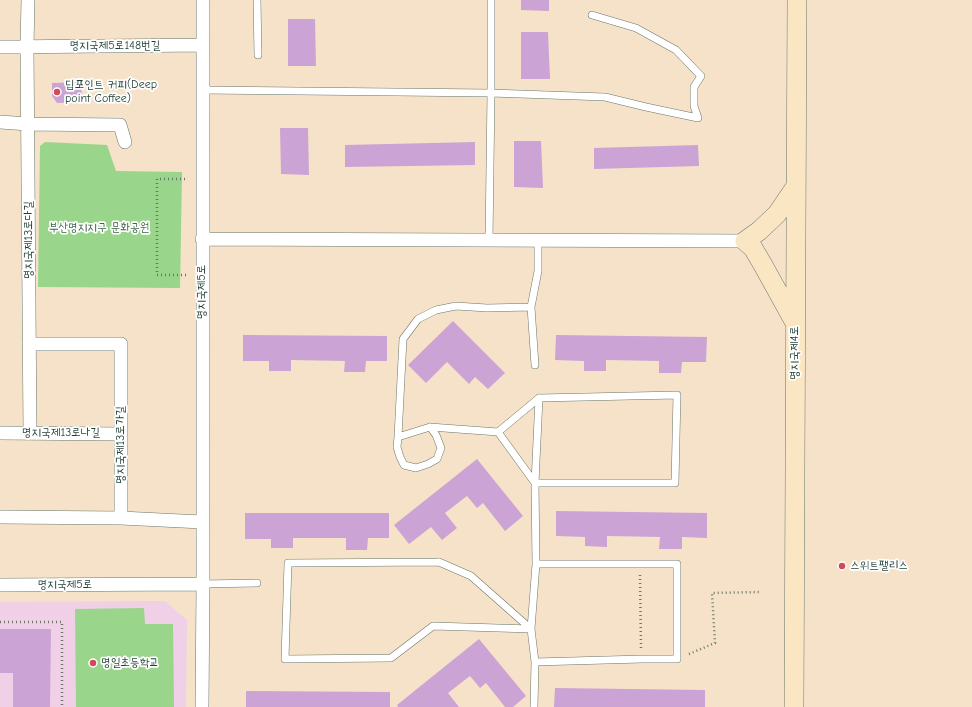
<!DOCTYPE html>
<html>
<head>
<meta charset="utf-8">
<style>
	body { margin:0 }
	canvas { display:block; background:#f5e2c9 }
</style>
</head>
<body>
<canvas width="972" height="707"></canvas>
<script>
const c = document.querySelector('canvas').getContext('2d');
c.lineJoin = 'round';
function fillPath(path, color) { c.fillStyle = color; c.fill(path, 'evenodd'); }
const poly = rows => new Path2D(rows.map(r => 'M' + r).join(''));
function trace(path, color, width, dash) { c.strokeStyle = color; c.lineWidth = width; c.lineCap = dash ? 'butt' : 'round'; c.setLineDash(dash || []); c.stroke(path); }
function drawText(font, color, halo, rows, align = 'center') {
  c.font = font + ' "Comic Neue","Poor Story",sans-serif'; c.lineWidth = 3.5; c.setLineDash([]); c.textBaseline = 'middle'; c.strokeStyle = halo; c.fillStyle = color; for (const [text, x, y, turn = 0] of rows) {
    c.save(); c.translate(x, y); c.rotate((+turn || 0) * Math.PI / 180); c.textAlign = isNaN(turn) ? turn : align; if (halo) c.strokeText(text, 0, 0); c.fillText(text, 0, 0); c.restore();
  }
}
fillPath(poly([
	[165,601,187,620,186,707,0,707,0,602]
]), '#efd0e6');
fillPath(poly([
	[45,142,107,145,116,171,182,172,180,288,38,287,40,146],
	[144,608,145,624,173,624,174,707,76,707,75,609]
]), '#99d58a');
fillPath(poly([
	[521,0,549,0,549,11,521,10],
	[288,19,315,19,316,66,288,66],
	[521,32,548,32,550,79,521,79],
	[81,82,82,102,57,103,52,96,52,83],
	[280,128,308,128,309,175,281,174],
	[514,141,541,141,543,188,514,187],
	[475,142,475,165,345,167,345,145],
	[698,145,699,166,594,169,594,148],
	[453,321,505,373,488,389,475,377,469,384,447,362,426,383,408,365],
	[243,335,387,336,387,361,366,361,365,372,344,372,345,361,291,360,291,371,269,371,269,361,243,361],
	[556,335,707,337,706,362,682,362,681,373,659,373,659,361,606,360,606,371,584,371,584,361,555,360],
	[477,459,523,516,505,531,483,503,477,508,467,496,445,513,457,528,442,540,431,527,409,544,394,525],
	[556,511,707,513,707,538,682,537,682,549,659,549,660,537,607,536,607,547,585,546,585,537,556,536],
	[245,513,389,513,389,538,368,538,367,550,346,550,346,538,293,538,293,548,271,548,271,539,245,539],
	[0,629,51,629,50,707,13,707,13,673,0,673],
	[479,639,526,696,513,707,505,707,486,683,480,688,470,676,448,693,459,707,398,707,397,705],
	[555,688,705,690,705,707,554,707],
	[246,691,390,692,390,707,246,707]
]), '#cba4d5');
const lane = poly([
	[257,0,258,55],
	[203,90,491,93,605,97,646,107,698,118,694,106,694,87,701,76,676,50,636,28,592,15],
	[489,240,491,93,491,0],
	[531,307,487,308,456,306,436,310,418,319,403,339,398,437,430,427,498,432,535,483,675,483,677,395,539,398,535,483,536,564,531,629,535,662,534,707],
	[535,365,531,307,538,271,538,241],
	[498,432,539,398],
	[398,437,397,447,400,457,404,465,416,468,428,464,437,459,441,448,436,435,430,427],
	[439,562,471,576,531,629,433,626,391,658,285,659,288,563,439,562],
	[203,584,257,583],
	[535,662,642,659,677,659,677,564,536,564]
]);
const street = poly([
	[28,0,27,47,30,433],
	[0,47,203,45],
	[0,122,28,124,120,125,125,142],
	[202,239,745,241],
	[0,433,121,434],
	[0,517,121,518,121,344,29,344],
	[121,518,202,522],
	[0,585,203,584],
	[202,707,203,584,203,0]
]);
const secondary = poly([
	[795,323,763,265,753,248,745,241,759,231,777,214,796,186],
	[794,707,797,0]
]);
trace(lane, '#6a7768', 8);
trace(street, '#6a7768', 14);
trace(secondary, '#6a7768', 20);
trace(poly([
	[185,179,157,179,157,275,186,275],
	[640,575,641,648],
	[0,622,62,622,62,707],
	[689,654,715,643,712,593,760,592]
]), '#6a7768', 2.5, [1, 3]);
trace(lane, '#fff', 7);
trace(street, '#fff', 13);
trace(secondary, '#fbe6c4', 19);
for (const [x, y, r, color] of [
	[57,92,4,"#d1495b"],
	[842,566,4,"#d1495b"],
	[93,663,4,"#d1495b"]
]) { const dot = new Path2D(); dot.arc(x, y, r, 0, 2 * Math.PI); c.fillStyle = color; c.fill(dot); trace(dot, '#fff', 1.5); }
drawText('12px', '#1f3d34', '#fff', [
	["명지국제5로148번길",115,46],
	["명지국제13로다길",29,240,-90],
	["명지국제5로",202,292,-90],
	["명지국제4로",795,353,-90],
	["명지국제13로나길",61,433],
	["명지국제13로가길",121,445,-90],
	["명지국제5로",65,585]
]);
drawText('12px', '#1f3d34', '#fff', [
	["딥포인트 커피(Deep",65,85],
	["point Coffee)",65,99],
	["스위트팰리스",850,566],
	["명일초등학교",101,663]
], 'left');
drawText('12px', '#3e634a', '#fff', [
	["부산명지지구 문화공원",99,228]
]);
</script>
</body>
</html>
